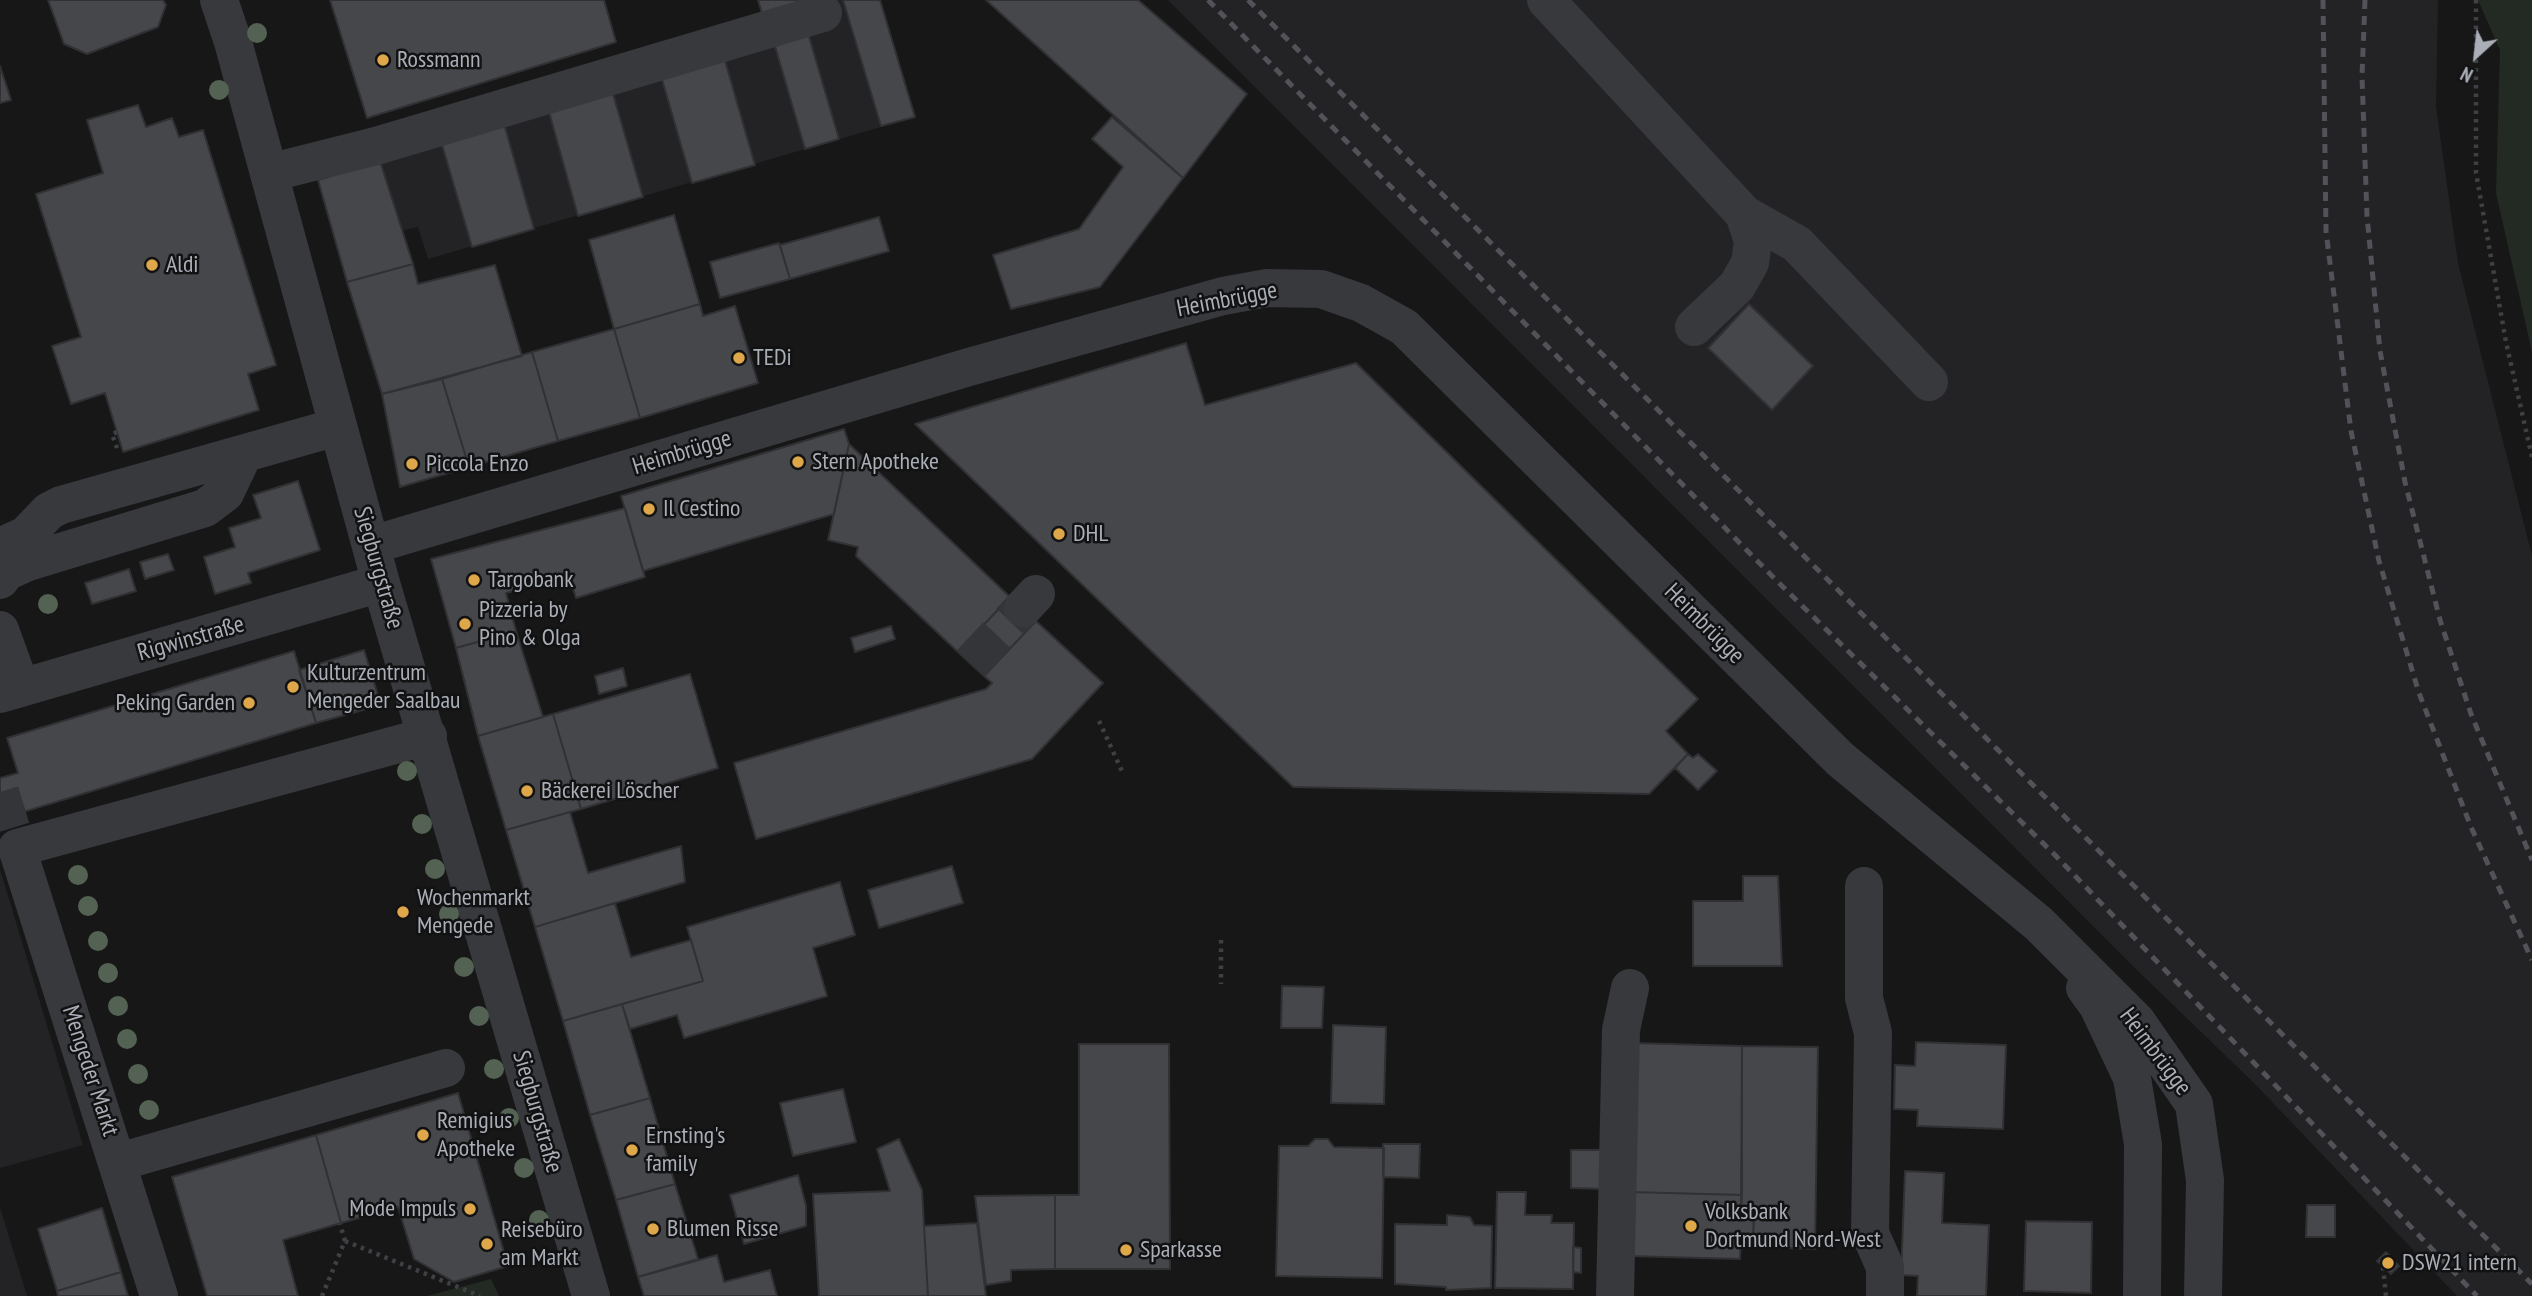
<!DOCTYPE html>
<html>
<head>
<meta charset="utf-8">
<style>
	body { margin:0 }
	#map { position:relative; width:2532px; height:1296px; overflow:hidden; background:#171718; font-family:"PT Sans Narrow",sans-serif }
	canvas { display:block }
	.north { position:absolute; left:2441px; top:21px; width:70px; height:70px; -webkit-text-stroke:5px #121213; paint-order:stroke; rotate:207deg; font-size:19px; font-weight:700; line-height:28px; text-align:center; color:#aaaeb7 }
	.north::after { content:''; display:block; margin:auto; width:24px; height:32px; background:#aaaeb7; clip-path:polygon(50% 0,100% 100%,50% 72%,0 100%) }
</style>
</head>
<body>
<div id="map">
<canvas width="2532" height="1296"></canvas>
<div class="north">N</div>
</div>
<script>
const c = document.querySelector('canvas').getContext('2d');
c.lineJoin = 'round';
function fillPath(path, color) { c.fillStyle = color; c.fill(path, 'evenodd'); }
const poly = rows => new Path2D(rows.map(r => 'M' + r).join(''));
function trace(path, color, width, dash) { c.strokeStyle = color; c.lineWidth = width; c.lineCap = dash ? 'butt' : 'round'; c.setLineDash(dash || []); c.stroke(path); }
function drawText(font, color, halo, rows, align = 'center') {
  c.font = font + ' "PT Sans Narrow",sans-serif'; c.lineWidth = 5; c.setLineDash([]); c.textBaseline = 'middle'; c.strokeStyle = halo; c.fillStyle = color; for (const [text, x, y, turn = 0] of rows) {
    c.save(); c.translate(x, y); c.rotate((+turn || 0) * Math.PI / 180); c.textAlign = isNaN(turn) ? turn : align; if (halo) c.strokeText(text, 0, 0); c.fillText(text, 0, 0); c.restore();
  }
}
fillPath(poly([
	[829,0,880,0,915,117,428,259,418,227,401,231,376,146],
	[1168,0,2438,0,2436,107,2458,263,2532,556,2532,1296,2457,1296,2255,1084,2140,973],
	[0,869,83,1145,0,1168],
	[0,1207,27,1296,0,1296]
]), '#232325');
fillPath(poly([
	[2478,0,2532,0,2532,352,2496,193,2500,50],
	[491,1279,499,1296,427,1296]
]), '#232a24');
const building = poly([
	[48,0,163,0,166,5,158,27,87,54,64,44,48,0],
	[330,0,604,0,616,42,367,118,330,0],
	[758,0,829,0,764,20,758,0],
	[843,0,880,0,915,117,881,126,843,0],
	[986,0,1138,0,1247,94,1183,178,986,0],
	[806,26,839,139,805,149,772,36,806,26],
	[724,57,755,165,692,183,661,76,724,57],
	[0,66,11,100,0,103,0,66],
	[611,87,643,197,578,216,547,105,611,87],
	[138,105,146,127,172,118,179,137,203,130,276,365,248,374,259,410,123,452,105,393,71,404,52,346,81,337,36,194,103,173,87,120,138,105],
	[1112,117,1183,178,1100,287,1011,309,993,255,1079,229,1123,167,1092,139,1112,117],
	[503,120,534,229,472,247,440,138,503,120],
	[380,161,413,264,347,282,318,180,380,161],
	[674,215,700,304,614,329,589,240,674,215],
	[879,217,889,251,790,279,780,245,879,217],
	[779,243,790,279,720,298,710,262,779,243],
	[413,264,418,284,495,265,522,356,382,394,347,282,413,264],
	[700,304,703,316,735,306,758,383,640,418,614,329,700,304],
	[1749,304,1813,366,1772,410,1708,348,1749,304],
	[614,329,640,418,558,441,532,352,614,329],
	[1186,343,1205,405,1356,363,1698,699,1666,731,1688,754,1649,794,1293,787,915,424,1186,343],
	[532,352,558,441,469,467,442,379,532,352],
	[442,379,469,467,400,487,382,394,442,379],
	[844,429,849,444,834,514,643,571,621,496,844,429],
	[849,444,1010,597,958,652,856,556,858,547,828,540,849,444],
	[298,481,320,550,248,573,251,583,215,594,204,557,235,547,229,528,261,518,253,495,298,481],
	[625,508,645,577,576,598,569,576,506,593,516,631,456,648,431,559,625,508],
	[168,554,174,570,145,579,140,562,168,554],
	[129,569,136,591,92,604,85,583,129,569],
	[1010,597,1036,621,984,676,958,652,1010,597],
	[1036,621,1103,683,1032,759,756,839,734,763,986,689,992,683,984,676,1036,621],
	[891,626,895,639,855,652,851,638,891,626],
	[516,631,543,717,478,736,456,648,516,631],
	[364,650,381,705,316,723,299,670,364,650],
	[294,651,316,723,0,819,0,778,18,773,7,738,294,651],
	[623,668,627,686,599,694,595,676,623,668],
	[690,674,718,768,581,809,553,714,690,674],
	[553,714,581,809,506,830,478,736,553,714],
	[1688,754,1693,758,1698,754,1717,771,1698,790,1675,768,1688,754],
	[570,812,588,873,681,846,685,882,535,927,506,830,570,812],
	[952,866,963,903,879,928,868,890,952,866],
	[1743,876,1778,876,1782,966,1693,966,1693,901,1743,901,1743,876],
	[840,882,855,935,813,948,827,996,684,1038,677,1015,630,1029,622,1004,703,981,687,927,840,882],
	[615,903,631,957,691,940,703,981,563,1021,535,927,615,903],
	[1282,986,1324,987,1322,1028,1281,1028,1282,986],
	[622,1004,650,1098,590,1115,563,1021,622,1004],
	[1333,1025,1386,1027,1384,1104,1331,1103,1333,1025],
	[1916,1042,2006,1045,2003,1129,1917,1126,1918,1110,1894,1109,1895,1065,1915,1066,1916,1042],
	[1632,1043,1742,1046,1742,1195,1630,1192,1632,1043],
	[1079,1044,1169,1044,1170,1269,1055,1269,1055,1195,1079,1195,1079,1044],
	[1742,1046,1818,1047,1815,1249,1753,1247,1754,1216,1741,1216,1742,1046],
	[843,1089,856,1142,793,1156,780,1103,843,1089],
	[458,1093,508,1266,454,1282,414,1259,398,1207,341,1223,316,1135,458,1093],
	[650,1098,675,1184,616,1200,590,1115,650,1098],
	[316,1135,341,1223,283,1240,298,1296,207,1296,172,1177,316,1135],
	[899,1139,922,1190,928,1296,819,1296,813,1194,890,1191,877,1149,899,1139],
	[1315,1139,1328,1139,1334,1147,1384,1148,1382,1278,1276,1276,1279,1146,1308,1146,1315,1139],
	[1383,1144,1420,1144,1419,1178,1383,1177,1383,1144],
	[1571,1150,1604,1150,1604,1189,1571,1188,1571,1150],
	[1905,1171,1944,1173,1942,1223,1989,1225,1986,1296,1917,1296,1918,1276,1901,1275,1905,1171],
	[798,1175,806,1206,806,1226,744,1244,730,1195,798,1175],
	[675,1184,698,1259,638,1277,616,1200,675,1184],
	[1497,1192,1526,1192,1525,1215,1552,1215,1551,1223,1574,1223,1573,1289,1495,1288,1497,1192],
	[1630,1192,1742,1195,1741,1216,1754,1216,1753,1236,1741,1235,1740,1259,1628,1256,1630,1192],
	[1055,1195,1055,1269,1011,1270,1011,1281,986,1285,975,1196,1055,1195],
	[2307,1205,2335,1205,2335,1237,2306,1237,2307,1205],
	[102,1208,121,1272,57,1291,38,1229,102,1208],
	[1447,1215,1470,1217,1474,1225,1492,1226,1491,1288,1446,1290,1446,1287,1395,1284,1395,1224,1447,1225,1447,1215],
	[2026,1221,2092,1222,2091,1293,2024,1291,2026,1221],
	[977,1223,986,1296,928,1296,924,1226,977,1223],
	[1741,1235,1753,1236,1753,1247,1741,1247,1741,1235],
	[1573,1247,1581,1248,1581,1273,1573,1272,1573,1247],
	[2386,1252,2399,1266,2391,1274,2377,1261,2386,1252],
	[717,1255,724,1282,770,1270,777,1296,644,1296,638,1277,717,1255],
	[121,1272,128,1296,58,1296,57,1291,121,1272]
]);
fillPath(building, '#46474b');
trace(building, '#313134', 2);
trace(poly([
	[971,663,1023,608],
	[0,792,17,848]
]), '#343538', 38, [38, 19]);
trace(poly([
	[2476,0,2476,173,2506,342,2532,457],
	[117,432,112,434,117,448],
	[1099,721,1122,771],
	[1221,940,1221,984],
	[345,1241,480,1296],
	[2383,1267,2386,1296],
	[322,1296,345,1241,340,1224]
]), '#3e4044', 4.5, [3.5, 5]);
trace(poly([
	[219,0,233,42,381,583,591,1296],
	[1546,0,1744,214,1753,241,1750,263,1737,286,1694,327],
	[269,173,376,146,823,13],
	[1744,214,1797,244,1929,382],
	[372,545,969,367,1223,296,1267,288,1321,289,1361,303,1404,327,1840,759,2039,924,2137,1022,2194,1104,2205,1180,2203,1296],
	[0,547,26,535,49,511,61,505,337,427],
	[0,580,6,572,28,562,205,508,225,493,243,455],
	[1023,608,1036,594],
	[0,630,21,688],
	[0,694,381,583],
	[1864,886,1864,998,1873,1033,1870,1233,1885,1267,1885,1296],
	[2085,988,2098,1006,2132,1078,2143,1144,2142,1296],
	[119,1162,446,1068],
	[159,1296,17,848,428,736],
	[1615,1296,1621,1030,1630,988]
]), '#38393d', 38);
trace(poly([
	[1208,0,1776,580,2056,856,2477,1296],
	[1248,0,2532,1284],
	[2323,0,2326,231,2351,431,2379,561,2419,693,2471,827,2532,960],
	[2365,0,2362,76,2367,216,2380,351,2405,482,2440,620,2471,714,2532,860]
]), '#515358', 5, [9, 7]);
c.fillStyle = '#536253';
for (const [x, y] of [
	[257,33],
	[219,90],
	[48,604],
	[407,771],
	[422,824],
	[435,869],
	[78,875],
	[88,906],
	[449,914],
	[98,941],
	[464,967],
	[108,973],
	[118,1006],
	[479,1016],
	[127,1039],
	[494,1069],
	[138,1074],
	[149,1110],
	[509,1118],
	[524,1168],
	[539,1220]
]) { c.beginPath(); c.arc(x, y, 10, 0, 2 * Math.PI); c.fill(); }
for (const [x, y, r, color] of [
	[383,60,7,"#dda74a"],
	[152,265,7,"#dda74a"],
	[739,358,7,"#dda74a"],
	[798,462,7,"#dda74a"],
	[412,464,7,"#dda74a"],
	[649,509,7,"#dda74a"],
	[1059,534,7,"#dda74a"],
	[474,580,7,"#dda74a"],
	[465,624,7,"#dda74a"],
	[293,687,7,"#dda74a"],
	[249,703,7,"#dda74a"],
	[527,791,7,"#dda74a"],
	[403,912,7,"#dda74a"],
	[423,1135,7,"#dda74a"],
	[632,1150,7,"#dda74a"],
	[470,1209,7,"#dda74a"],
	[1691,1226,7,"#dda74a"],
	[653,1229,7,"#dda74a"],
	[487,1244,7,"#dda74a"],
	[1126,1250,7,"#dda74a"],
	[2388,1263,7,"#dda74a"]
]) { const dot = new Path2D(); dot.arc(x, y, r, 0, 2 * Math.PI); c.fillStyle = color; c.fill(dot); trace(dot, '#121213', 2.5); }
drawText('24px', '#aaaeb7', '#121213', [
	["Rossmann",397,60],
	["Aldi",166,265],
	["TEDi",753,358],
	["Stern Apotheke",812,462],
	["Piccola Enzo",426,464],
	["Il Cestino",663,509],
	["DHL",1073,534],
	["Targobank",488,580],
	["Pizzeria by",479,610],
	["Pino & Olga",479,638],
	["Kulturzentrum",307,673],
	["Mengeder Saalbau",307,701],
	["Peking Garden",235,703,"right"],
	["Bäckerei Löscher",541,791],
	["Wochenmarkt",417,898],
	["Mengede",417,926],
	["Remigius",437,1121],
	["Apotheke",437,1149],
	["Ernsting's",646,1136],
	["family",646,1164],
	["Mode Impuls",456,1209,"right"],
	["Volksbank",1705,1212],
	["Dortmund Nord-West",1705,1240],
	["Blumen Risse",667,1229],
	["Reisebüro",501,1230],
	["am Markt",501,1258],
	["Sparkasse",1140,1250],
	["DSW21 intern",2402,1263]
], 'left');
drawText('24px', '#aaaeb7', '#121213', [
	["Heimbrügge",1227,300,-11],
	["Heimbrügge",682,453,-17],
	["Siegburgstraße",378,568,74],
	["Heimbrügge",1704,624,45],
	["Rigwinstraße",191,639,-16],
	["Heimbrügge",2155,1052,53],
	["Mengeder Markt",90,1071,72],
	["Siegburgstraße",537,1112,74]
]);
</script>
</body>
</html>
